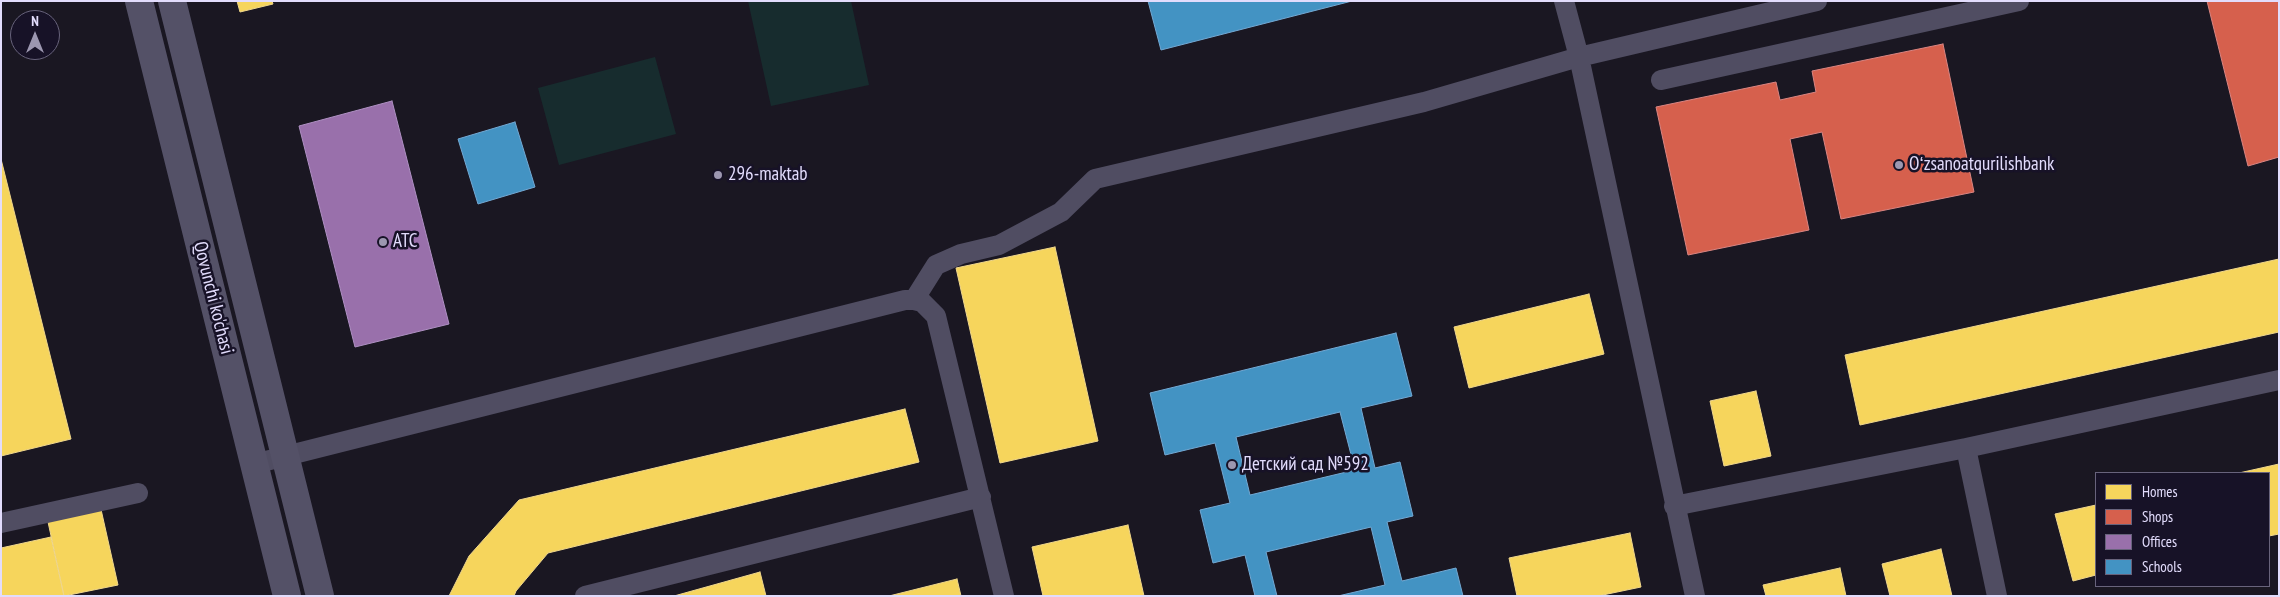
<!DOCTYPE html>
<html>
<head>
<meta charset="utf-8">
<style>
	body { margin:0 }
	#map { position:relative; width:2280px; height:597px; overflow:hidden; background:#1a1722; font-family:"PT Sans Narrow",sans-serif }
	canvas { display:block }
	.frame { position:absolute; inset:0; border:2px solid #e2dcfc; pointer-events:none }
	.legend { position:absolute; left:2095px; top:472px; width:175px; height:115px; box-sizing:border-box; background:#171227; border:1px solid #68637c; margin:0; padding:6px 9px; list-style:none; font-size:15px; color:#e2dcfc }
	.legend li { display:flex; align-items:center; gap:10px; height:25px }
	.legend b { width:25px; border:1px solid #68637c }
	.north { position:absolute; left:10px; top:10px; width:50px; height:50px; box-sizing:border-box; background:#171227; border:1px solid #68637c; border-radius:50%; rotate:0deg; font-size:14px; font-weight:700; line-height:20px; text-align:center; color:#e2dcfc }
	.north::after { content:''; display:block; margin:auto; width:18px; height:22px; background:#9c97b0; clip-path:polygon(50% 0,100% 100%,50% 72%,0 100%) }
</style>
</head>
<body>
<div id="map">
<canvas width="2280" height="597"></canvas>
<div class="frame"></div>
<ul class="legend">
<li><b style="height:14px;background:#f6d55c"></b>Homes</li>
<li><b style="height:14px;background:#d6604d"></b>Shops</li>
<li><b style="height:14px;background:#9970ab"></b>Offices</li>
<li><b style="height:14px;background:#4393c3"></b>Schools</li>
</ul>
<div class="north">N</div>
</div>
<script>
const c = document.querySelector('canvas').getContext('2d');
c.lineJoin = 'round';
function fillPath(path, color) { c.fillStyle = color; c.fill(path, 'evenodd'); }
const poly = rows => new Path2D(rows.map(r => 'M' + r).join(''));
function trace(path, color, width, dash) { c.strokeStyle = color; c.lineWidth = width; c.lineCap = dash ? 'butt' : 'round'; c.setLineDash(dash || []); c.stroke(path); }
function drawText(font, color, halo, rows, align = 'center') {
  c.font = font + ' "PT Sans Narrow",sans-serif'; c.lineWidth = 5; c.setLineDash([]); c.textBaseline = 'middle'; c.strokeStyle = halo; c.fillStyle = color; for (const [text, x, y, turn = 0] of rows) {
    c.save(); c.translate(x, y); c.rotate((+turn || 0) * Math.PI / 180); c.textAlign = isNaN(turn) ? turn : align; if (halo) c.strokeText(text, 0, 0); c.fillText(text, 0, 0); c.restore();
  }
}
fillPath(poly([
	[748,1,851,1,869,85,771,106],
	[655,57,676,134,559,165,538,88]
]), '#172c2e');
const homes = poly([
	[237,1,272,1,273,4,240,12,237,1],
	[1,159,71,439,1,456,1,159],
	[1055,247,1098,441,1000,463,956,268,1055,247],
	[2279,259,2279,332,1860,425,1845,355,2279,259],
	[1589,294,1604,354,1469,388,1454,327,1589,294],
	[1756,391,1771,456,1724,466,1710,401,1756,391],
	[905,409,919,462,548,553,516,591,514,596,449,596,469,556,519,500,905,409],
	[2279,464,2279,534,2269,536,2269,473,2239,473,2279,464],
	[98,496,118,585,64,596,45,508,98,496],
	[2096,505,2096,575,2073,581,2055,514,2096,505],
	[1128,525,1144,596,1043,596,1032,547,1128,525],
	[1630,533,1641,587,1598,596,1517,596,1509,558,1630,533],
	[51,537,64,596,1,596,1,548,51,537],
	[1941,549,1952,596,1890,596,1882,564,1941,549],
	[1840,568,1846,596,1766,596,1763,585,1840,568],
	[760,572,766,596,674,596,760,572],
	[957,579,961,596,889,596,957,579]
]);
fillPath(homes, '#f6d55c');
trace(homes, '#f0d78c', 1);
const shops = poly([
	[2207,1,2279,1,2279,157,2248,166,2207,1],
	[1943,44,1974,192,1841,219,1822,132,1790,139,1809,230,1688,255,1656,107,1776,82,1780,100,1816,92,1812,71,1943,44]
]);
fillPath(shops, '#d6604d');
trace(shops, '#da8582', 1);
const offices = poly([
	[392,101,449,324,355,347,299,126,392,101]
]);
fillPath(offices, '#9970ab');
trace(offices, '#af90c3', 1);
const schools = poly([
	[1148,1,1352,1,1161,50,1148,1],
	[515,122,535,187,478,204,458,139,515,122],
	[1396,333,1412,396,1361,408,1375,468,1400,462,1413,516,1387,522,1402,581,1456,568,1463,596,1338,596,1385,585,1371,527,1266,552,1277,596,1255,596,1245,555,1213,563,1200,510,1230,503,1215,443,1165,455,1150,393,1396,333],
	[1340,412,1355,470,1250,495,1236,437,1340,412]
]);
fillPath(schools, '#4393c3');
trace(schools, '#73a9d4', 1);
trace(poly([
	[1564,1,1579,57,1695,596],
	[1661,80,2019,1],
	[914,300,936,265,961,254,999,245,1061,212,1095,179,1424,102,1579,57,1817,1],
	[1966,448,1997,596],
	[254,464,905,300,914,300,922,302,936,316,1004,596],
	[1674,506,1966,448,2279,380],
	[1,523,138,493],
	[585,596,981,497]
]), '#504d62', 20);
trace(poly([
	[139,1,287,596],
	[172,1,320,596]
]), '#545167', 28);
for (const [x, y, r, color] of [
	[1899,165,5,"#9c97b0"],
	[718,175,5,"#9c97b0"],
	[383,242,5,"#9c97b0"],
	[1232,465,5,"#9c97b0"]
]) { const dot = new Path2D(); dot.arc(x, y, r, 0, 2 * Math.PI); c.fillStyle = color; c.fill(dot); trace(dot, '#171227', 2); }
drawText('19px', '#e2dcfc', '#171227', [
	["Oʻzsanoatqurilishbank",1909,165],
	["296-maktab",728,175],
	["АТС",393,242],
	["Детcкий сад №592",1242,465]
], 'left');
drawText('19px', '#e2dcfc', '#171227', [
	["Qovunchi ko'chasi",213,298,76]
]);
</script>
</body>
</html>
